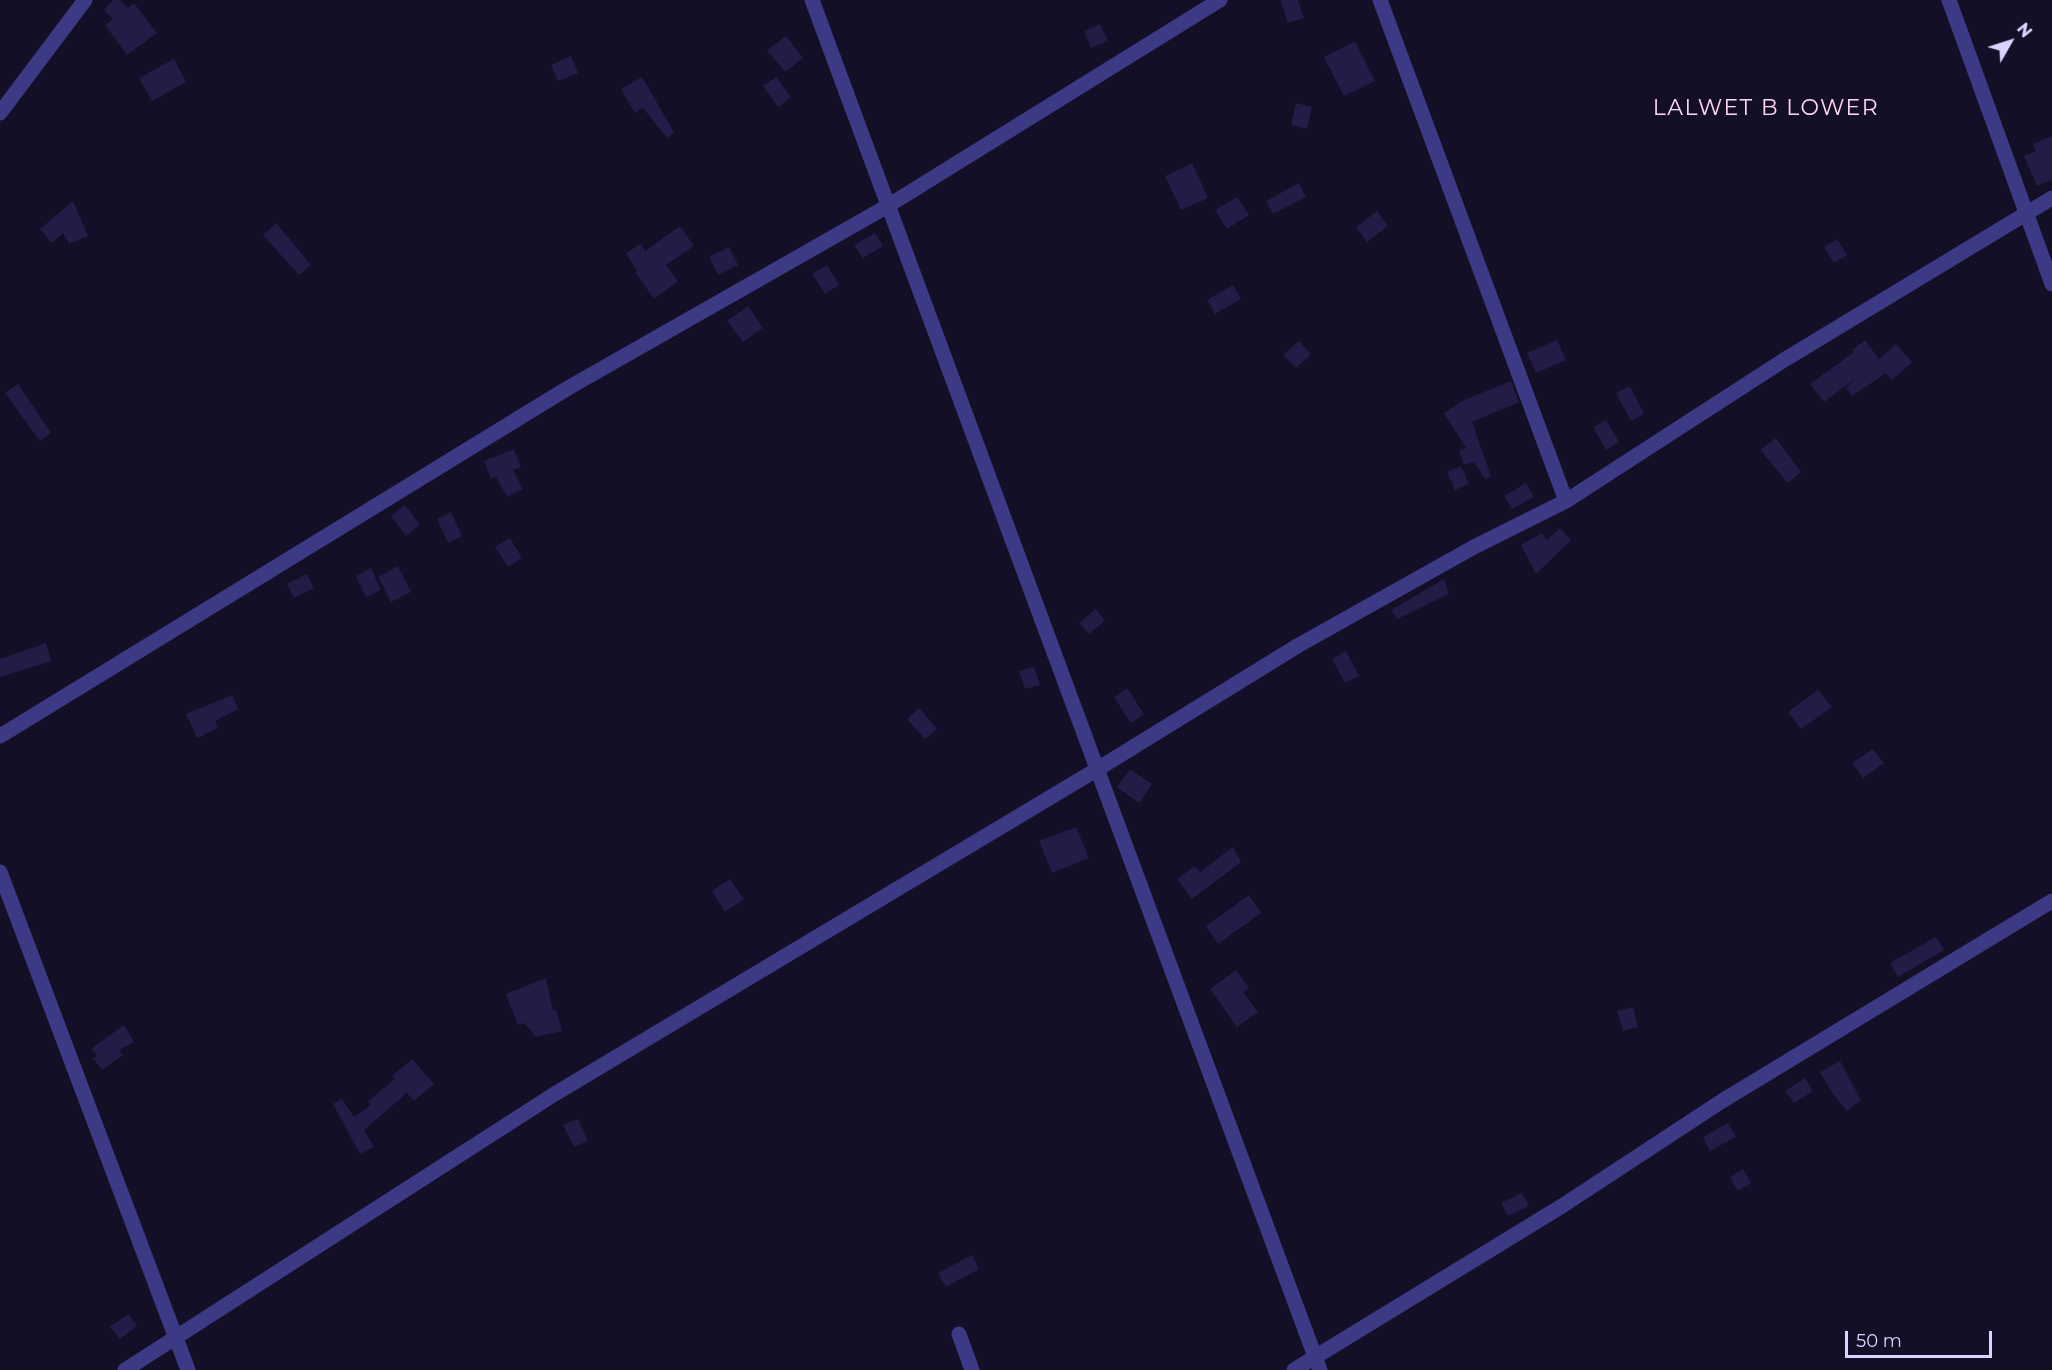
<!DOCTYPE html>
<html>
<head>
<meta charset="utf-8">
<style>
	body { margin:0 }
	#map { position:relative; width:2052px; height:1370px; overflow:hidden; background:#130f26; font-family:Montserrat,sans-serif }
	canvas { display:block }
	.north { position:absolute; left:1980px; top:12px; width:60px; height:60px; -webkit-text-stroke:4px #130f26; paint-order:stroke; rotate:51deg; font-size:16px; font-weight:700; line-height:24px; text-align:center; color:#d9d4ff }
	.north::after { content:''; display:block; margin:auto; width:21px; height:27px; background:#d9d4ff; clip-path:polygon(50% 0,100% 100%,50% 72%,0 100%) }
	.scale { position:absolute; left:1845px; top:1331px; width:147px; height:27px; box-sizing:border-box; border:3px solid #d9d4ff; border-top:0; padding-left:8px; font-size:18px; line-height:21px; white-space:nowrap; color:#d9d4ff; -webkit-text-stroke:4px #130f26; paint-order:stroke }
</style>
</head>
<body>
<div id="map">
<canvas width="2052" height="1370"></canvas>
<div class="north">N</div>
<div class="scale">50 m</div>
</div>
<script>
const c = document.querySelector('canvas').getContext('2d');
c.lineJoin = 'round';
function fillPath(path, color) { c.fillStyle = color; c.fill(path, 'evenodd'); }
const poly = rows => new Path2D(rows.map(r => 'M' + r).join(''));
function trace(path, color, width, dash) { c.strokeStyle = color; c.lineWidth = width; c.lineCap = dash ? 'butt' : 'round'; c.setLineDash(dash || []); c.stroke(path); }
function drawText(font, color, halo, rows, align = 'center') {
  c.font = font + ' Montserrat,sans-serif'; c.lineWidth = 5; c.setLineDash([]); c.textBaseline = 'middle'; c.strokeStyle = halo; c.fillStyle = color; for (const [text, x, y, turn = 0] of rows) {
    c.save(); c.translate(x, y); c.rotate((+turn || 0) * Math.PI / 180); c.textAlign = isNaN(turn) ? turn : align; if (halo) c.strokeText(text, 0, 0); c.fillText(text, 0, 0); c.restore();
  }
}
fillPath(poly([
	[113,0,120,0,128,8,134,3,157,33,127,55,105,25,113,19,104,10],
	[1280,0,1298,0,1304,18,1288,23],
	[1100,24,1108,41,1091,48,1084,31],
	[786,36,803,58,785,72,767,50],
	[1355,41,1375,81,1344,96,1324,57],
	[571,56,578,73,558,81,551,65],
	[174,59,186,82,152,101,139,78],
	[642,77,674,132,667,138,643,108,635,113,621,89],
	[776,77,791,97,778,107,763,86],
	[1296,103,1312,107,1307,129,1291,125],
	[2052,136,2052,183,2051,180,2037,186,2024,156,2036,151,2033,144],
	[1192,163,1208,198,1181,210,1165,176],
	[1299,183,1306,197,1273,214,1266,201],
	[1237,197,1249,215,1227,229,1215,210],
	[73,201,88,236,69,244,63,233,52,243,40,229],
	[1377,211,1388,226,1367,242,1356,227],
	[276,223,311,265,299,275,263,235],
	[680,226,694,246,666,265,678,281,654,299,635,272,637,271,626,253,641,244,645,251],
	[875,233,883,246,863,258,854,245],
	[1837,239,1847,255,1834,263,1824,247],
	[729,247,738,265,718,275,709,257],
	[827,265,839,285,825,294,812,274],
	[1233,285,1241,299,1215,314,1207,300],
	[748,306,763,328,743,342,727,321],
	[1557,340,1566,360,1536,373,1527,353],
	[1865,340,1879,359,1896,344,1912,362,1892,380,1886,373,1852,396,1846,388,1856,378,1824,402,1810,384,1854,352,1852,350],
	[1299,341,1311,354,1296,368,1283,355],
	[1511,381,1519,402,1472,422,1491,476,1485,479,1474,462,1464,465,1459,451,1466,448,1444,413,1464,400],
	[18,384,51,433,40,441,5,393],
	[1630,386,1644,414,1631,421,1616,393],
	[1606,420,1619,442,1606,450,1593,427],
	[1776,438,1801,472,1788,483,1760,450],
	[514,449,521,467,513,470,523,489,507,497,496,477,491,479,484,461],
	[1461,466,1469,484,1455,490,1447,472],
	[1526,483,1534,497,1512,509,1504,496],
	[405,505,420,525,406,536,391,516],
	[451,512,462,536,448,543,437,519],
	[1560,528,1571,540,1536,574,1521,545,1542,533,1547,540],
	[510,538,522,558,508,567,495,547],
	[398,566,411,592,391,602,378,577],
	[371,568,381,590,366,597,356,576],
	[307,574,314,588,294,598,287,584],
	[1444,579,1449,594,1397,619,1391,610],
	[1096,609,1105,621,1089,634,1079,623],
	[46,643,51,661,0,677,0,659],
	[1346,651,1359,676,1345,683,1332,659],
	[1034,667,1040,685,1025,689,1019,671],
	[1127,688,1144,714,1131,723,1114,697],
	[1818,690,1832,707,1801,729,1788,712],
	[232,695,238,709,215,721,218,728,197,738,186,714],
	[919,708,937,729,925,739,907,719],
	[1873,749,1884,763,1863,778,1852,763],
	[1130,769,1152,784,1139,803,1117,787],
	[1076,827,1089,858,1052,873,1039,841],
	[1233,847,1241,862,1192,899,1177,879,1195,866,1200,872],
	[730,879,744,899,725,912,712,891],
	[1249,895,1261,913,1218,944,1206,926],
	[1936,937,1944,950,1898,977,1890,963],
	[1236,970,1249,988,1243,992,1258,1012,1237,1027,1210,989],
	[546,978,553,1011,556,1009,562,1031,536,1037,524,1023,518,1025,506,994],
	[1633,1007,1638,1027,1623,1031,1617,1011],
	[124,1025,134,1042,119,1050,123,1055,102,1070,93,1058,97,1056,92,1048],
	[412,1059,434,1084,414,1101,407,1093,364,1130,374,1147,360,1154,333,1104,342,1099,354,1117,371,1105,368,1101,395,1079,392,1076],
	[1840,1061,1861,1100,1847,1111,1833,1094,1820,1072],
	[1805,1078,1813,1091,1794,1103,1785,1091],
	[578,1119,588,1141,574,1147,563,1125],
	[1728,1123,1736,1137,1710,1151,1703,1137],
	[1743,1169,1751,1183,1738,1191,1730,1177],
	[1522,1193,1529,1206,1508,1216,1501,1203],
	[972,1255,979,1269,946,1287,938,1273],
	[128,1314,137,1326,120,1339,110,1327]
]), '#241b47');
trace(poly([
	[812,0,1320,1370],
	[1380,0,1566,501],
	[1949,0,2052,284],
	[0,113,85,0],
	[0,736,568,388,886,207,1220,0],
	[0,872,188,1370],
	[959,1334,972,1370],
	[125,1370,553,1095,1096,770,1299,645,1474,547,1566,501,1784,360,2052,198],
	[1294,1370,1562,1206,1722,1101,2052,901]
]), '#3d3a85', 15);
c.letterSpacing = '1.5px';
drawText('22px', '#ffd6f0', '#130f26', [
	["LALWET B LOWER",1766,109]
]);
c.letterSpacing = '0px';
</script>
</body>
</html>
